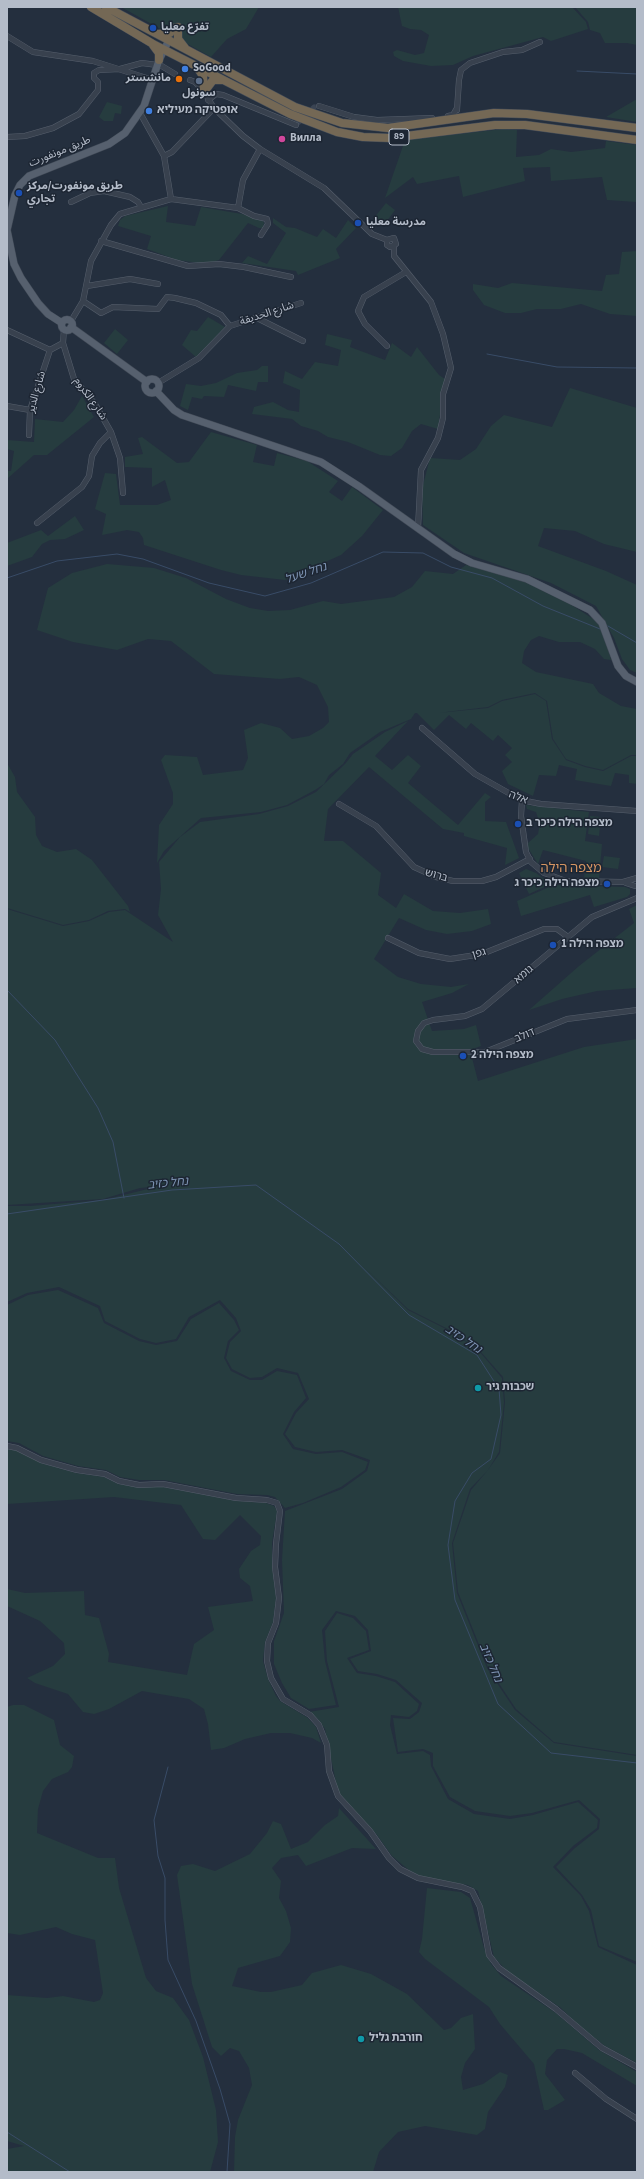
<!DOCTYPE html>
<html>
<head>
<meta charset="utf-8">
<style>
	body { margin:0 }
	#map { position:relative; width:644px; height:2179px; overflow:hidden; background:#242f3e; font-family:"Source Sans 3",sans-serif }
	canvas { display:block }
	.frame { position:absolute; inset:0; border:8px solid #b4bcc9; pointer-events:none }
</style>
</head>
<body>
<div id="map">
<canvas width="644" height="2179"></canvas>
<div class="frame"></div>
</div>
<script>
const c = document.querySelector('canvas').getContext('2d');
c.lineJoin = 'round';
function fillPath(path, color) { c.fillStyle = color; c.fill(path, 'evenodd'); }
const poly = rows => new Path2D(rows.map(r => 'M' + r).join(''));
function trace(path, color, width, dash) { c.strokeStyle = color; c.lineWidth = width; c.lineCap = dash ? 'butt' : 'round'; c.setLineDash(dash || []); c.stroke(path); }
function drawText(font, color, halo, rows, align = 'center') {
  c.font = font + ' "Source Sans 3","Noto Sans Arabic","Noto Sans Hebrew",sans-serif'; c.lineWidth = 3; c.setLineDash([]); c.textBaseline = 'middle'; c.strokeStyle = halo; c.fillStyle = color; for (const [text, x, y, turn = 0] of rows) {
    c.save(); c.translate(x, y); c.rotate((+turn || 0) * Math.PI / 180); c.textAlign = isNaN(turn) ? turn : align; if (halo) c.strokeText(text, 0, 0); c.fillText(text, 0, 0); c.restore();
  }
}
fillPath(poly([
	[121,7,259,7,246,29,227,39,211,57],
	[398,7,566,7,573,8,586,22,588,29,551,41,543,37,473,56,453,65,431,66,403,61,394,56,393,52,397,50,415,55,424,53,429,35,421,30,410,29,402,26],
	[575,7,637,7,637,45,627,43,605,43,600,33,590,30,588,22],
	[637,99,637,122,606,117],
	[107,102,122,106,121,114,115,113,113,121,104,121,99,117],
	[503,129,517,130,516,157,539,155,551,149,571,152,605,148,606,141,637,145,637,316,610,314,581,304,561,309,537,309,521,313,505,313,484,305,473,290,473,284,498,288,512,283,602,291,606,275,619,274,622,252,636,251,636,202,607,200,602,177,551,181,550,167,523,168,525,181,463,197,459,176,417,184,413,177,385,198,405,140],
	[386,203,395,210,384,225,374,218],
	[168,206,166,222,195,226,201,207,242,214,263,221,264,223,263,228,259,228,248,223,219,260,207,264,177,260,147,249,151,236,118,226,120,220,125,216],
	[273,218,286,227,295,228,317,237,323,229,336,238,348,220,356,228,336,249,340,258,298,275,296,271,242,263,248,256,267,264,286,233,273,223],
	[208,317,225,327,196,357,182,345,191,330,197,331],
	[115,329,128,340,117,354,104,343],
	[327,334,352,340,350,347,385,360,392,343,411,357,417,347,439,375,445,379,438,429,421,424,412,431,402,448,391,456,380,455,348,442,328,437,318,431,301,426,292,419,252,414,254,407,273,402,288,410,299,412,300,390,283,383,285,371,302,379,315,362,338,366,341,350,325,345],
	[262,366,268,366,268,382,258,382,256,391,228,385,224,397,204,396,202,399,192,397,188,410,180,406,186,384,201,386,216,383,237,373,257,370],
	[570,388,637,408,637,552,604,544,575,531,544,528,538,546,606,571,637,585,637,673,630,670,622,659,614,638,596,606,551,583,464,553,423,525,422,489,430,458,460,460,476,449,491,426,504,415,552,427],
	[82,396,94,417,47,455,34,455,7,479,7,471,11,471,14,451,7,449,7,440,34,442,35,419,63,422,74,410],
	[211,432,257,445,253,462,274,466,277,453,307,461,338,481,329,492,342,501,352,487,383,510,362,536,341,555,285,580,241,575,221,570,144,545,143,538,139,532,127,530,102,535,106,514,95,509,105,473,116,474,120,505,157,505,171,500,165,480,152,487,152,468,125,467,125,457,143,454,138,438,142,437,177,463,189,462],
	[75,516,84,530,65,539,50,540,42,544,32,557,7,566,7,543,41,530,48,536],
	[107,564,154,568,186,578,226,599,250,608,268,611,290,610,323,601,341,604,394,597,412,587,425,571,453,574,466,565,488,569,525,581,559,597,598,622,606,640,611,660,604,659,595,649,580,642,559,642,539,636,531,640,524,651,522,663,536,672,593,684,599,693,621,706,637,709,637,755,631,755,603,770,585,766,566,759,553,739,547,701,535,693,502,700,488,707,438,713,415,713,411,719,380,732,350,753,343,764,329,775,324,784,315,790,287,805,261,812,201,818,164,851,157,863,159,825,173,804,173,793,161,760,165,755,197,757,203,775,243,770,248,758,244,730,261,723,280,728,292,739,309,736,323,728,329,722,328,707,317,685,299,677,280,679,214,674,171,641,148,639,117,650,73,642,37,630,48,588,72,573],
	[535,694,546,701,552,739,566,760,585,767,603,771,631,756,637,756,637,784,629,783,629,775,615,773,611,786,575,780,577,769,559,765,556,776,539,775,533,796,508,784,502,771,512,762,505,755,512,748,498,735,493,741,471,723,466,729,449,715,434,730,417,713,438,713,488,708,502,701],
	[408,721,375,756,392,770,408,755,421,766,408,783,458,825,485,793,491,797,485,802,485,821,506,822,519,858,505,865,507,848,464,836,464,833,443,829,369,767,328,809,324,841,343,841,381,873,378,895,396,908,404,894,433,911,460,913,488,909,491,924,472,931,447,934,426,930,399,918,374,959,398,977,421,984,451,987,469,984,452,993,422,1002,432,1031,464,1029,476,1025,481,1046,470,1050,478,1081,584,1047,637,1039,637,1755,554,1742,516,1709,488,1667,458,1592,453,1543,471,1490,488,1470,500,1453,505,1402,503,1377,480,1351,452,1331,408,1309,362,1265,408,1310,452,1332,479,1351,502,1378,504,1402,499,1452,488,1470,470,1489,452,1543,457,1593,487,1668,515,1710,554,1743,637,1756,637,1962,599,1946,591,1910,582,1895,556,1867,575,1848,599,1829,600,1819,579,1800,532,1813,510,1816,475,1811,450,1797,433,1766,433,1753,423,1749,398,1752,393,1718,410,1719,419,1712,422,1703,396,1680,377,1674,358,1671,350,1659,371,1651,368,1630,355,1616,336,1611,322,1630,325,1661,336,1705,309,1709,291,1698,282,1683,274,1664,274,1641,284,1613,282,1560,285,1511,342,1489,367,1471,370,1460,342,1450,316,1452,295,1447,285,1434,296,1413,309,1399,298,1373,277,1368,262,1377,250,1378,232,1369,226,1358,230,1342,241,1331,236,1318,220,1300,189,1317,176,1339,156,1343,140,1339,105,1321,100,1306,59,1287,27,1293,7,1302,7,1206,30,1206,103,1200,160,1186,140,1188,103,1199,7,1205,7,909,63,926,89,921,109,912,125,910,173,942,158,915,161,889,159,862,180,837,200,822,259,814,288,806,316,792,345,764,353,754,385,732],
	[7,763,15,777,17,792,35,817,36,835,42,846,57,852,76,849,92,860,128,906,130,912,125,909,108,911,89,920,63,925,7,908],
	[526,805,589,812,585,841,602,844,599,879,584,878,586,861,543,850,538,864,528,848,528,843,538,834,540,824,536,812,527,809],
	[590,816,601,817,599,836,588,834],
	[604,856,620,858,618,869,602,867],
	[526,869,536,873,551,884,529,894,519,873],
	[554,885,625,887,630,889,630,894,627,897,594,907,590,895,521,916,517,901],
	[637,905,637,988,597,991,562,999,529,1010,579,966,634,923,629,909],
	[58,1290,98,1308,104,1323,139,1341,156,1345,177,1341,191,1319,219,1303,234,1320,239,1330,228,1341,224,1358,231,1371,250,1380,262,1380,277,1371,297,1375,306,1398,294,1412,283,1434,293,1449,316,1454,342,1452,368,1462,365,1470,341,1487,303,1503,285,1508,275,1497,267,1495,237,1494,164,1480,139,1480,120,1477,106,1470,78,1466,43,1456,19,1443,7,1441,7,1305,28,1295],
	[7,1449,16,1450,41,1463,76,1473,104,1477,118,1484,139,1487,163,1487,236,1501,266,1503,274,1506,277,1511,272,1543,272,1567,276,1598,273,1622,265,1642,263,1661,268,1679,276,1696,280,1701,308,1718,316,1727,321,1743,312,1738,290,1733,271,1733,245,1739,224,1748,211,1750,208,1724,204,1709,189,1699,142,1691,109,1709,94,1714,83,1712,68,1694,35,1683,27,1678,53,1666,65,1654,64,1643,40,1621,7,1606,7,1589,25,1593,84,1591,85,1615,99,1618,109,1654,108,1662,187,1675,194,1644,214,1630,208,1607,253,1601,250,1586,240,1578,239,1569,251,1551,260,1545,261,1536,240,1515,215,1540,203,1539,181,1505,114,1497,7,1504],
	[337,1613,353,1618,366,1631,369,1650,347,1658,357,1673,376,1676,395,1682,419,1704,417,1711,409,1717,391,1715,390,1725,397,1754,423,1751,430,1755,431,1766,448,1799,474,1814,510,1819,533,1815,578,1802,598,1820,597,1828,573,1846,553,1867,581,1896,589,1911,598,1947,637,1965,637,2063,605,2046,578,2025,561,2008,507,1971,494,1957,478,1891,468,1885,424,1878,410,1871,392,1856,377,1835,338,1792,325,1729,318,1719,309,1712,339,1707,327,1661,325,1631],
	[13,1705,24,1705,54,1720,60,1745,74,1756,72,1767,68,1772,52,1779,43,1791,38,1809,37,1833,98,1858,115,1858,119,1888,146,1978,156,1991,173,1998,189,2020,203,2057,216,2110,218,2142,210,2172,7,2172,7,2149,24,2146,7,2141,7,1995,47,1998,63,1996,94,2002,100,2000,103,1993,95,1940,72,1934,56,1927,20,1935,7,1933,7,1707],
	[339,1808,376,1849,352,1848,306,1866,298,1855,281,1858,272,1868,281,1881,279,1898,286,1911,291,1928,290,1942,280,1956,238,1968,232,1986,261,1992,271,1992,302,1985,312,1973,341,1965,371,1974,407,1994,444,2030,451,2028,461,2018,473,2014,475,2049,465,2063,461,2077,463,2090,483,2084,500,2072,508,2075,505,2087,488,2112,485,2129,477,2135,425,2126,398,2132,379,2152,373,2172,234,2172,235,2137,238,2120,252,2085,249,2068,239,2051,230,2048,221,2056,212,2047,192,1984,177,1875,181,1866,193,1864,215,1871,250,1854,267,1833,273,1821,281,1824,291,1849,308,1842,325,1825,338,1816],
	[427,1888,461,1892,470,1898,484,1948,491,1964,501,1976,556,2013,599,2050,637,2072,637,2086,582,2053,564,2049,557,2049,547,2060,545,2074,565,2100,548,2110,544,2110,534,2064,500,2024,489,2007,425,1959,419,1952,422,1939]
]), '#263c3f');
trace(poly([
	[577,71,637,74],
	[487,354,557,367,637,368],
	[7,578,57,561,117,554,143,559,209,583,265,596,311,583,383,552,423,553,451,567,492,578,543,606,600,629],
	[608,626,637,643],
	[7,990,55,1040,98,1108,113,1142,124,1198],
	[7,1214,172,1190,256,1185,339,1244,409,1315,477,1355,499,1389,501,1415,491,1459,472,1473,455,1501,448,1545,455,1600,498,1704,551,1753,637,1763],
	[168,1767,154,1820,158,1856,165,1878,165,1920,168,1960,196,2021,220,2089,230,2124,227,2172],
	[7,2132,70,2172]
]), '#394c67', 1);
trace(poly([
	[296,125,314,107,319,106]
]), '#3a4453', 5, [5, 2.5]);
const minor = poly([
	[7,36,33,52,93,61,153,80],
	[160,65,175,74],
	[190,80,195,82,204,92,214,108,243,136,260,149,324,188,372,234,387,240,394,238,396,244,390,247,387,245,387,240],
	[208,100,216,94,223,95,296,125],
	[319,106,354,117,377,120,432,118],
	[457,110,459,80,461,70,470,63,503,52,522,50,540,42],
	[140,113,164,156,171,199],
	[448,116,453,115,457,108],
	[7,137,25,136,53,128,79,114,98,90,98,82,94,78,94,73,99,70,120,69,142,63,157,65],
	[164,156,172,152,214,108],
	[71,202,90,193,104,191,130,197,138,202,141,207],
	[238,208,243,180,260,149],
	[101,241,188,266,219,264,244,267,291,277],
	[394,247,394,256,431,302,443,334,451,368,443,394,443,418,438,438,421,470,418,528],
	[87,286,130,279,158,284],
	[83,301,101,313,113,307,158,309,167,297,175,298,196,303,221,315,230,326],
	[257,318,303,341],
	[71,321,83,301,91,261,111,225,120,214,171,199,238,208,254,216,267,219,268,224,261,235],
	[64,329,63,343,74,379,95,404,111,432,120,458,123,493],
	[7,330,50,350],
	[387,346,365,324,358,311,364,297,406,272],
	[158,383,199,358,230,326,301,303],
	[7,406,30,410],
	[29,435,30,410,50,350,63,343],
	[37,523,82,487,89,476,92,456,100,443,111,432],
	[422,728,475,774,521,800,541,804,637,811],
	[522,800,521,816,526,852,531,862,544,873,566,881,623,882,637,878],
	[339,804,376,826,414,867,436,877,453,881,482,881,496,877,530,859],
	[626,883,635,886],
	[637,898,592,917,482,1009,465,1016,433,1020,424,1023,418,1031,416,1041,422,1049,433,1052,485,1052,567,1019,637,1010],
	[388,938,419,953,450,959,482,954,544,929,557,929,568,937],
	[7,1446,17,1448,41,1460,77,1470,105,1474,119,1481,139,1485,163,1484,236,1498,267,1500,277,1503,280,1511,276,1544,275,1567,279,1598,276,1623,268,1643,267,1661,271,1678,283,1699,310,1715,319,1725,327,1745,329,1771,338,1796,370,1831,389,1858,400,1869,418,1878,462,1887,472,1891,480,1907,489,1955,499,1968,556,2009,602,2048,637,2067],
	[575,2073,606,2099,637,2119]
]);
const major = poly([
	'61.5 325a5.5 5.5 0 1 1 11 0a5.5 5.5 0 1 1-11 0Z',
	[62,323,48,314,38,303,21,278,14,264,7,230,15,195,20,185,29,176,109,144,125,133,144,106,159,60,169,40],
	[71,327,147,382],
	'145 386a7 7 0 1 1 14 0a7 7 0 1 1-14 0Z',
	[156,391,174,410,182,415,321,462,360,487,454,554,472,563,527,579,590,610,602,623,618,666,626,676,637,682]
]);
const highway = poly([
	[91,7,153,44,290,114,337,132,363,137,390,138,495,125,525,125,637,140],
	[106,7,295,107,342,123,388,128,494,113,527,114,637,128],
	[178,27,178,39,185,48],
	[158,34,170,33,174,28],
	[153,45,159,53,159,60],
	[197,67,203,76,204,92],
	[204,92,213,80,223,80]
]);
trace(minor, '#565f6c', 6);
trace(major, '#414a57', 8);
trace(highway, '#434c59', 9);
trace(minor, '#38414e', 5);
trace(major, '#56606e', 7);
trace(highway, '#746855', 8);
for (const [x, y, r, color] of [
	[153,28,4,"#1a4fb4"],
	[185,69,4,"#3f7fe0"],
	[179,79,4,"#e8710a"],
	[199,81,4,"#5c6f8a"],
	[149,111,4,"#3f7fe0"],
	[282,139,4,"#d1479c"],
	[19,193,4,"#1a4fb4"],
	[358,223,4,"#1a4fb4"],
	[518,824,4,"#1a4fb4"],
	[607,884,4,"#1a4fb4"],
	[553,945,4,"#1a4fb4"],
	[463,1056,4,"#1a4fb4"],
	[478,1388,4,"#0f9aa8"],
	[361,2039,4,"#0f9aa8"]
]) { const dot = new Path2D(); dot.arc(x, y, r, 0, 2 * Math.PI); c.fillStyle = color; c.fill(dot); trace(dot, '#1d2633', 1.5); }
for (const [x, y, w] of [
	[399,137,20]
]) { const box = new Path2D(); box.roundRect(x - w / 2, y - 8, w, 16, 3); c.fillStyle = '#1d2633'; c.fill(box); trace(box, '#b4bcc9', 1); }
drawText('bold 10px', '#b4bcc9', null, [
	["89",399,137]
]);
drawText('bold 11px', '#b4bcc9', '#1d2633', [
	["تفرّع معليا",161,28],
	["SoGood",193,69],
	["مانشستر",171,79,"right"],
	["سونول",199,94,"center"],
	["אופטיקה מעיליא",157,111],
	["Вилла",290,139],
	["طريق مونفورت/مركز",27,187],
	["تجاري",27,200],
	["مدرسة معليا",366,223],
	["מצפה הילה כיכר ב",526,824],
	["מצפה הילה כיכר ג",599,884,"right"],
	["מצפה הילה 1",561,945],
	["מצפה הילה 2",471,1056],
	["שכבות גיר",486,1388],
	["חורבת גליל",369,2039]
], 'left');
drawText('11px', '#b4bcc9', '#1d2633', [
	["طريق مونفورت",60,152,-22],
	["شارع الحديقة",267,314,-18],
	["شارع الدير",37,392,-74],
	["شارع الكروم",90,399,55],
	["אלה",518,798,21],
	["ברוש",436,876,16],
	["גפן",479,954,-16],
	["גומא",524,975,-41],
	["דולב",525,1036,-23]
]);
drawText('italic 12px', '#7c92b1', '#1d2633', [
	["נחל שעל",306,574,-19],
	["נחל כזיב",168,1184,-6],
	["נחל כזיב",463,1340,34],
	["נחל כזיב",490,1663,67]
]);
drawText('13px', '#d59563', '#1d2633', [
	["מצפה הילה",571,869]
]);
</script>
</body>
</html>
